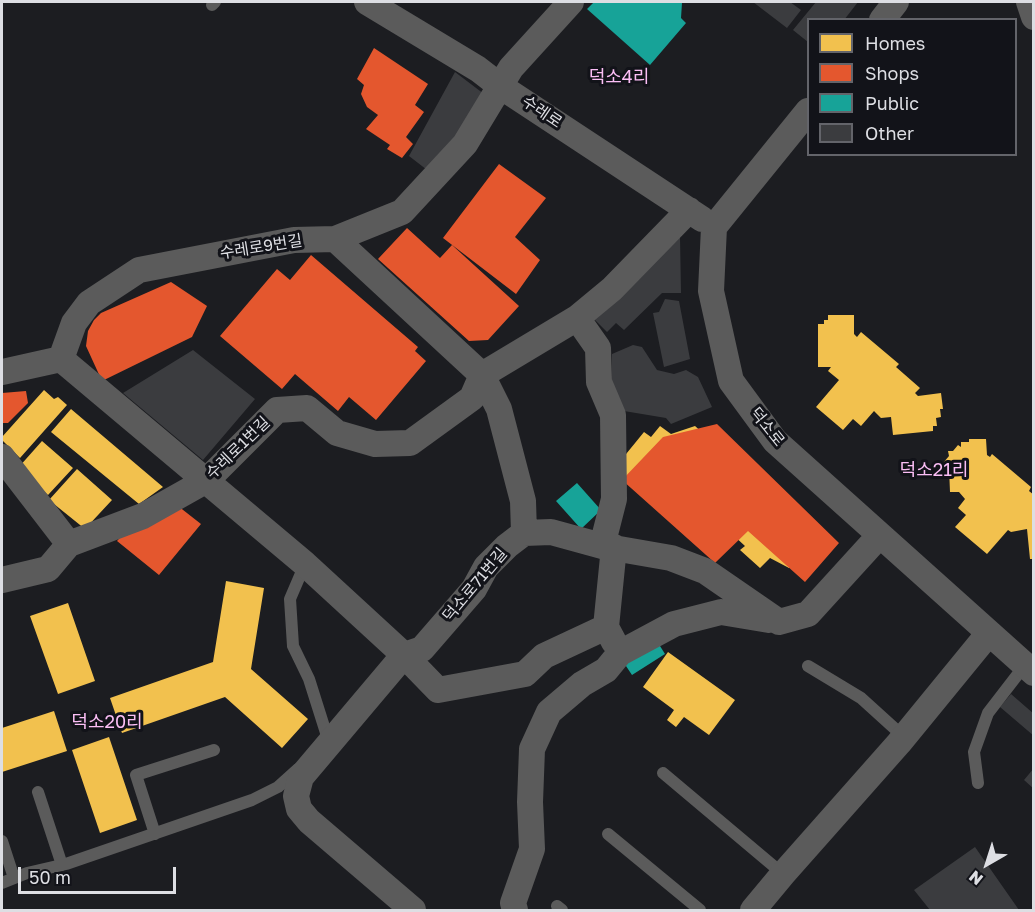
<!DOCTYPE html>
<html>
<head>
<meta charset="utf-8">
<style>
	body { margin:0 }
	#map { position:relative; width:1035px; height:912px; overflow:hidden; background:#1c1d21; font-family:"Golos Text",sans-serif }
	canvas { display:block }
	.frame { position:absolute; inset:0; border:3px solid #dddee3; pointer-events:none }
	.legend { position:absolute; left:807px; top:18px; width:210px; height:138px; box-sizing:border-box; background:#121319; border:2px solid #63646a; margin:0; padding:8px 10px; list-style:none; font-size:18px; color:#dddee3 }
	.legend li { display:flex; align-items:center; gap:12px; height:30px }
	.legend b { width:30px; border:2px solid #63646a }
	.north { position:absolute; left:957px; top:834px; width:60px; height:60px; -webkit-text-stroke:4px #121319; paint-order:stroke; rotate:219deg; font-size:16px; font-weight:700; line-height:24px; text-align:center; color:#dddee3 }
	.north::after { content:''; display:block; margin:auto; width:21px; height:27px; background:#dddee3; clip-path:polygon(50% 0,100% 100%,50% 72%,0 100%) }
	.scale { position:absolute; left:18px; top:867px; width:158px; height:27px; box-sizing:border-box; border:3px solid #dddee3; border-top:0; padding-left:8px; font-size:18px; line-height:21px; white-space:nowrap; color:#dddee3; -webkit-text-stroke:4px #121319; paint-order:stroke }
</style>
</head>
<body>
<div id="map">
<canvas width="1035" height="912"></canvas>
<div class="frame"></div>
<ul class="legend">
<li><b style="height:16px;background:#f2c14e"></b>Homes</li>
<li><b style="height:16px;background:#e4572e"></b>Shops</li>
<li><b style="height:16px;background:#17a398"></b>Public</li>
<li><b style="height:16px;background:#3b3c3f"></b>Other</li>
</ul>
<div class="north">N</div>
<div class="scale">50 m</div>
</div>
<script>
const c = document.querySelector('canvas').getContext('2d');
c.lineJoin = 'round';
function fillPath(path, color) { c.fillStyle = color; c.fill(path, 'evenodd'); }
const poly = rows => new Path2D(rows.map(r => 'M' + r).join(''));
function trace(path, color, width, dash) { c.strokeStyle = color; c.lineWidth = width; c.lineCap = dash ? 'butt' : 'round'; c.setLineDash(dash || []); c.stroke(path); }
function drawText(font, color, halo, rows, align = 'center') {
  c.font = font + ' "Golos Text","Noto Sans KR",sans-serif'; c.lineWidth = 6; c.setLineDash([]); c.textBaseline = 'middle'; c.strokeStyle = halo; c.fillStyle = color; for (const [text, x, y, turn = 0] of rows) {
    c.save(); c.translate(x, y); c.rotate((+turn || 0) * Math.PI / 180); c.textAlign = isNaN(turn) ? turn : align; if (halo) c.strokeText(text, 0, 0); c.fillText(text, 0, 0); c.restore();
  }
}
fillPath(poly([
	[828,315,854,315,854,334,857,337,861,332,899,364,896,367,920,388,915,393,918,396,941,393,943,409,940,409,941,417,936,418,937,426,933,426,933,431,893,435,891,417,881,418,874,411,861,426,853,419,843,430,816,407,839,380,828,371,831,367,818,367,818,324,824,324,824,320,828,320],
	[44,390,54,399,58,397,67,405,20,458,2,440,2,437],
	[71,409,163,487,139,504,51,432],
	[660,426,671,434,695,426,764,488,815,537,789,568,770,558,760,568,740,550,745,546,719,522,712,525,668,485,657,490,643,493,621,473,622,459,644,432,651,437],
	[969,439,986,439,987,455,990,457,992,454,1031,487,1029,491,1034,495,1034,559,1030,559,1027,529,1011,532,1008,530,987,554,955,527,966,515,958,508,965,499,959,492,950,492,949,468,943,463,949,456,948,451,953,451,958,445,961,447,961,442,969,442],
	[42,441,73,468,48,495,18,468],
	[77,469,112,500,85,529,49,500],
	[226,581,264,588,251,669,308,719,282,748,225,697,122,733,110,698,213,662],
	[68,603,95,681,58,694,30,616],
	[668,652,735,700,709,735,684,717,676,727,667,720,674,710,643,687],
	[54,711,67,751,2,772,2,728],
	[109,737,137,820,100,833,72,750]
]), '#f2c14e');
fillPath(poly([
	[374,48,428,84,415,105,424,112,406,137,413,144,402,158,387,149,390,145,366,129,378,115,367,107,361,94,364,85,357,79],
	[499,164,546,198,515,237,540,260,516,294,443,238],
	[407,228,440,258,452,245,519,306,488,340,469,341,378,259],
	[311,255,418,347,415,351,426,361,376,420,349,397,338,411,295,374,282,389,220,336,277,269,290,280],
	[171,282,207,306,192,337,102,381,86,346,88,331,94,320,101,313],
	[26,391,28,403,8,423,2,423,2,393],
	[717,424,839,543,805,582,748,531,715,563,622,480,663,437],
	[178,506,201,524,159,575,117,541,126,531]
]), '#e4572e');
fillPath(poly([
	[594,2,682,3,681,18,686,23,650,65,587,9],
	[577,483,601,510,581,529,556,501],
	[655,638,665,654,632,675,622,660]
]), '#17a398');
fillPath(poly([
	[753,2,790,2,801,10,787,28],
	[816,2,858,2,844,20,808,20,808,42,793,30],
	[455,72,484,94,431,173,409,156],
	[674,235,680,237,681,293,662,293,624,330,616,323,607,332,591,316],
	[665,299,679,301,690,359,664,367,653,313,659,312],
	[633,345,642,347,657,370,674,374,686,370,698,377,712,407,671,424,666,418,624,411,612,385,612,354],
	[193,350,255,399,203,460,123,393],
	[1011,694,1034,714,1034,736,1000,707],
	[1034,768,1034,789,1024,780],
	[975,847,1019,910,930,910,914,890]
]), '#3b3c3f');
trace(poly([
	[212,5,215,2],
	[305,564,290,599,293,646,309,679,327,736,322,743],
	[808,666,861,698,904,737],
	[663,773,783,874],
	[978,783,974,752,988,713,1025,665],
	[38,792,62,865],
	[155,834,136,775,214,750],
	[608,834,700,910],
	[2,841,14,878],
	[2,883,27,873,66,864,252,800,278,787,298,769],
	[557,906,562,910]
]), '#5b5b5b', 12);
trace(poly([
	[367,2,478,69,500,86,702,219],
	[1029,2,1034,17],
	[882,20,896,2],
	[808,111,714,227,711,291,731,381,775,441,1034,673],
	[335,239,482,375,499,409,523,501,524,533],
	[577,318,598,348,599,382,613,415,614,499,602,546],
	[61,359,305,564,404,655,438,690,525,674,544,656,606,627],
	[2,372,61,359,74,323,89,303,139,270,294,240,335,239,402,212,465,144,511,68,571,2],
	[2,457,69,544],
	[2,580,48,569,69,544,143,516,207,480,277,410,307,408,337,433,375,444,410,443,472,398,482,375,577,318,612,289,689,210],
	[614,642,606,627,614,547],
	[413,910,309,821,299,809,296,796,301,777,404,655,422,649,474,589,486,567,507,546,524,533,551,532,602,546,671,558,705,571,779,622,808,614,880,535],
	[515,910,513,903,532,849,530,802,532,749,549,712,582,684,606,670,620,653,674,624,721,612,769,620],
	[753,910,783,874,899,743,989,633]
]), '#5b5b5b', 26);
drawText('16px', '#dddee3', '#121319', [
	["수레로",542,112,34],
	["수레로9번길",261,247,-9],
	["덕소로",767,427,51],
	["수레로1번길",238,448,-44],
	["덕소로71번길",475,585,-50]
]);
drawText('18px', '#fbbef5', '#121319', [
	["덕소4리",619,77],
	["덕소21리",934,470],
	["덕소20리",107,722]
]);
</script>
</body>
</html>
